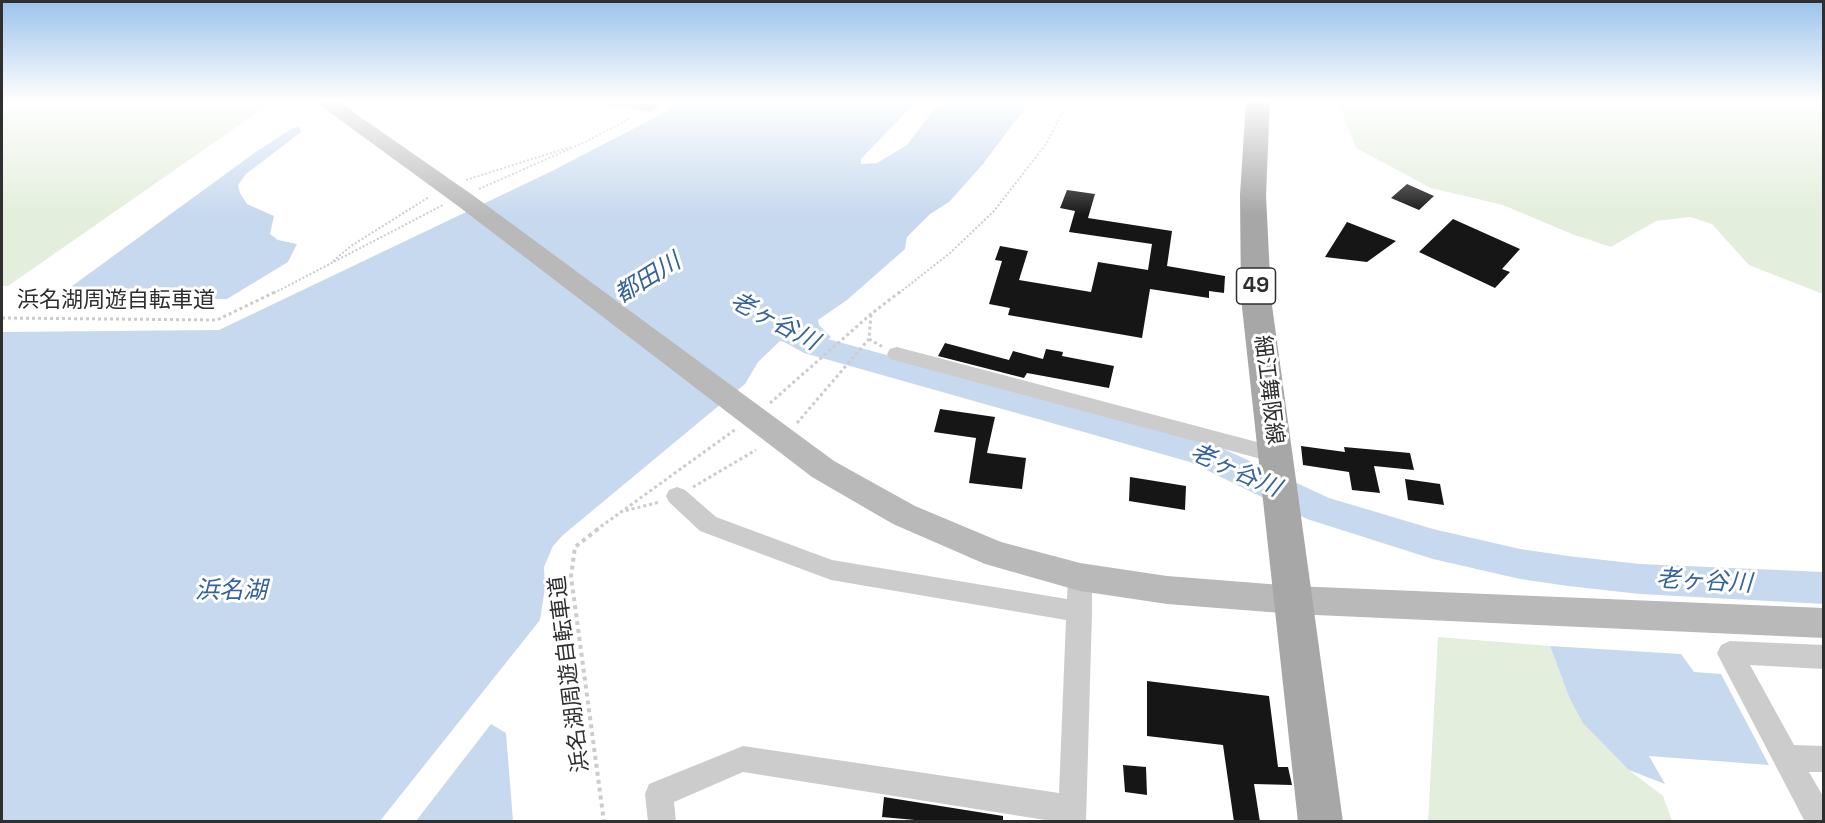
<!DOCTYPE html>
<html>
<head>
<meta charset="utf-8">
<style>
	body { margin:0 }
	#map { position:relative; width:1825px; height:823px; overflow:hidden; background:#fff; font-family:"Space Grotesk",sans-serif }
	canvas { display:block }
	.frame { position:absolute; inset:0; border:3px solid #2f2f2f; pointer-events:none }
</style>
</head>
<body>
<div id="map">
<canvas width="1825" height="823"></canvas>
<div class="frame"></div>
</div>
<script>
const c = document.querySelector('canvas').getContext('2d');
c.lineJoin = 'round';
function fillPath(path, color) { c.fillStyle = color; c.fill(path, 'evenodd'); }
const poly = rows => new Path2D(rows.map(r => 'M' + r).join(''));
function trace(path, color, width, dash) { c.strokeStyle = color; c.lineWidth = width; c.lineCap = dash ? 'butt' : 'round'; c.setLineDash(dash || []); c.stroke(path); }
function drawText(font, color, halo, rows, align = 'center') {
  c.font = font + ' "Space Grotesk","Noto Sans JP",sans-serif'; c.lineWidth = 6; c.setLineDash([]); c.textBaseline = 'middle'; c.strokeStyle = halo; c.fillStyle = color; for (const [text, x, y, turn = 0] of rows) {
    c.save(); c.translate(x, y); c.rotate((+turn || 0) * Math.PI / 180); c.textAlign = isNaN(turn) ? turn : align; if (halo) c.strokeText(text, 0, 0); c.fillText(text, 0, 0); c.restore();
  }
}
fillPath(poly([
	[28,100,261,100,268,105,8,286,2,286,2,115],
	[1338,100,1823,100,1823,294,1749,265,1712,224,1690,217,1656,221,1611,247,1572,234,1503,205,1431,188,1356,148],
	[1438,637,1550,646,1569,697,1629,770,1663,796,1672,821,1428,822]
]), '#e3eedc');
fillPath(poly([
	[684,100,923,100,907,111,861,159,861,164,877,163,907,145,932,112,947,100,1031,100,983,164,949,202,930,214,907,237,905,249,847,300,818,320,819,325,831,337,815,349,780,341,758,362,745,384,563,535,553,546,544,567,545,588,540,620,380,821,2,821,2,332,219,330,552,171,652,119],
	[300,127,301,132,246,174,238,185,240,193,247,204,274,216,270,234,278,240,297,244,288,262,227,299,53,300,257,151,293,128],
	[1550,646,1681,654,1694,672,1721,674,1769,765,1649,756,1665,784,1629,770,1583,723,1569,697],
	[491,724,506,733,513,821,416,821]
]), '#c7d9ef');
fillPath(poly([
	[780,317,790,320,824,338,1211,443,1329,498,1433,529,1520,549,1568,556,1640,564,1824,572,1824,604,1640,594,1568,586,1520,579,1433,559,1307,519,1190,462,804,353,770,334,765,327,770,320,780,317]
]), '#c7d9ef');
fillPath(poly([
	[1407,184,1434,196,1419,210,1391,198],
	[1067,190,1095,194,1088,218,1172,231,1167,266,1225,276,1224,293,1209,291,1209,298,1150,289,1142,338,1008,315,1010,308,989,304,1002,261,995,260,1000,246,1028,251,1019,280,1091,292,1098,262,1148,270,1152,244,1069,232,1075,211,1060,208],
	[1453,219,1520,249,1502,269,1510,272,1495,288,1419,252],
	[1347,222,1396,241,1367,262,1325,257],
	[945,343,1009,360,1013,351,1043,359,1046,349,1063,352,1062,356,1114,366,1109,388,1027,373,1024,378,938,356],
	[940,409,995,417,987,453,1026,458,1022,489,969,483,976,438,934,432],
	[1301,446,1345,452,1344,447,1410,453,1414,470,1374,466,1380,493,1352,490,1349,472,1303,465],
	[1130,477,1186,486,1185,510,1129,501],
	[1405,479,1440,484,1444,505,1408,500],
	[1147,681,1269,696,1278,767,1288,767,1292,785,1254,784,1260,822,1234,822,1223,745,1147,736],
	[1123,765,1146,767,1147,795,1125,792],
	[884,797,1003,816,1003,822,937,822,882,817]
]), '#161616');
trace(poly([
	[466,180,570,147],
	[479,189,583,143,631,118],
	[333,261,351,246,429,197],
	[274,293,443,205],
	[899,293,950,253,994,211,1046,144,1069,100]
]), '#ccc', 2, [2, 2]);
trace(poly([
	[2,318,217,320,277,291],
	[869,339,883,347],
	[770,403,871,314,901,291],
	[797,423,869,339,871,314],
	[693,487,756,450],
	[620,512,660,502],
	[596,530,736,429]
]), '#ccc', 3, [3, 3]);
trace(poly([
	[598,529,575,547,571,576,604,822]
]), '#ccc', 4, [4, 4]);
fillPath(poly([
	[2,100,11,100,2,105,2,100]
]), '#ccc');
fillPath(poly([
	[601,100,634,100,656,104,659,107,651,112,608,105,603,103,601,100],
	[897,347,1276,447,1284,449,1287,455,1284,461,1276,463,890,359,887,354,890,349,897,347],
	[677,487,685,490,716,517,832,560,1067,599,1068,577,1071,570,1080,567,1089,570,1092,577,1092,612,1086,822,1058,822,743,772,674,802,676,822,648,822,645,794,649,784,743,746,1059,793,1066,620,831,580,700,531,669,502,666,496,669,490,677,487],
	[1730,641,1824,645,1824,669,1750,665,1794,745,1824,746,1824,772,1809,772,1824,798,1824,822,1805,822,1721,661,1717,653,1721,645,1730,641]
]), '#ccc');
fillPath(poly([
	[313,100,336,100,474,196,834,461,915,506,1001,542,1080,563,1167,576,1294,586,1824,608,1824,638,1294,614,1167,604,1080,591,985,564,893,524,812,477,458,206,313,100]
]), '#b9b9b9');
fillPath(poly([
	[1246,100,1270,100,1266,195,1271,298,1343,822,1298,822,1241,298,1240,195,1246,100]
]), '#a7a7a7');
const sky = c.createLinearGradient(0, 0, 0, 215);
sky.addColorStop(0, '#9bc3eb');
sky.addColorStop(0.47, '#fff');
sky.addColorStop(1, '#ffffff00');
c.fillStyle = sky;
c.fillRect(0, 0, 1825, 215);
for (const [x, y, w] of [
	[1256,286,39]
]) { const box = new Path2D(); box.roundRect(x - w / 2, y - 18, w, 36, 4.5); c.fillStyle = '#fff'; c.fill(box); trace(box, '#2f2f2f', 1.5); }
drawText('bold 21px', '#2f2f2f', null, [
	["49",1256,286]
]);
drawText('22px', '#2f2f2f', '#fff', [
	["浜名湖周遊自転車道",116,301],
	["細江舞阪線",1268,390,83],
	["浜名湖周遊自転車道",570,674,-97]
]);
drawText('italic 24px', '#35639a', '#fff', [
	["都田川",648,279,-32],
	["老ヶ谷川",774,322,28],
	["老ヶ谷川",1235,471,24],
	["老ヶ谷川",1704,582,3],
	["浜名湖",231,591]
]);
</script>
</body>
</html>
